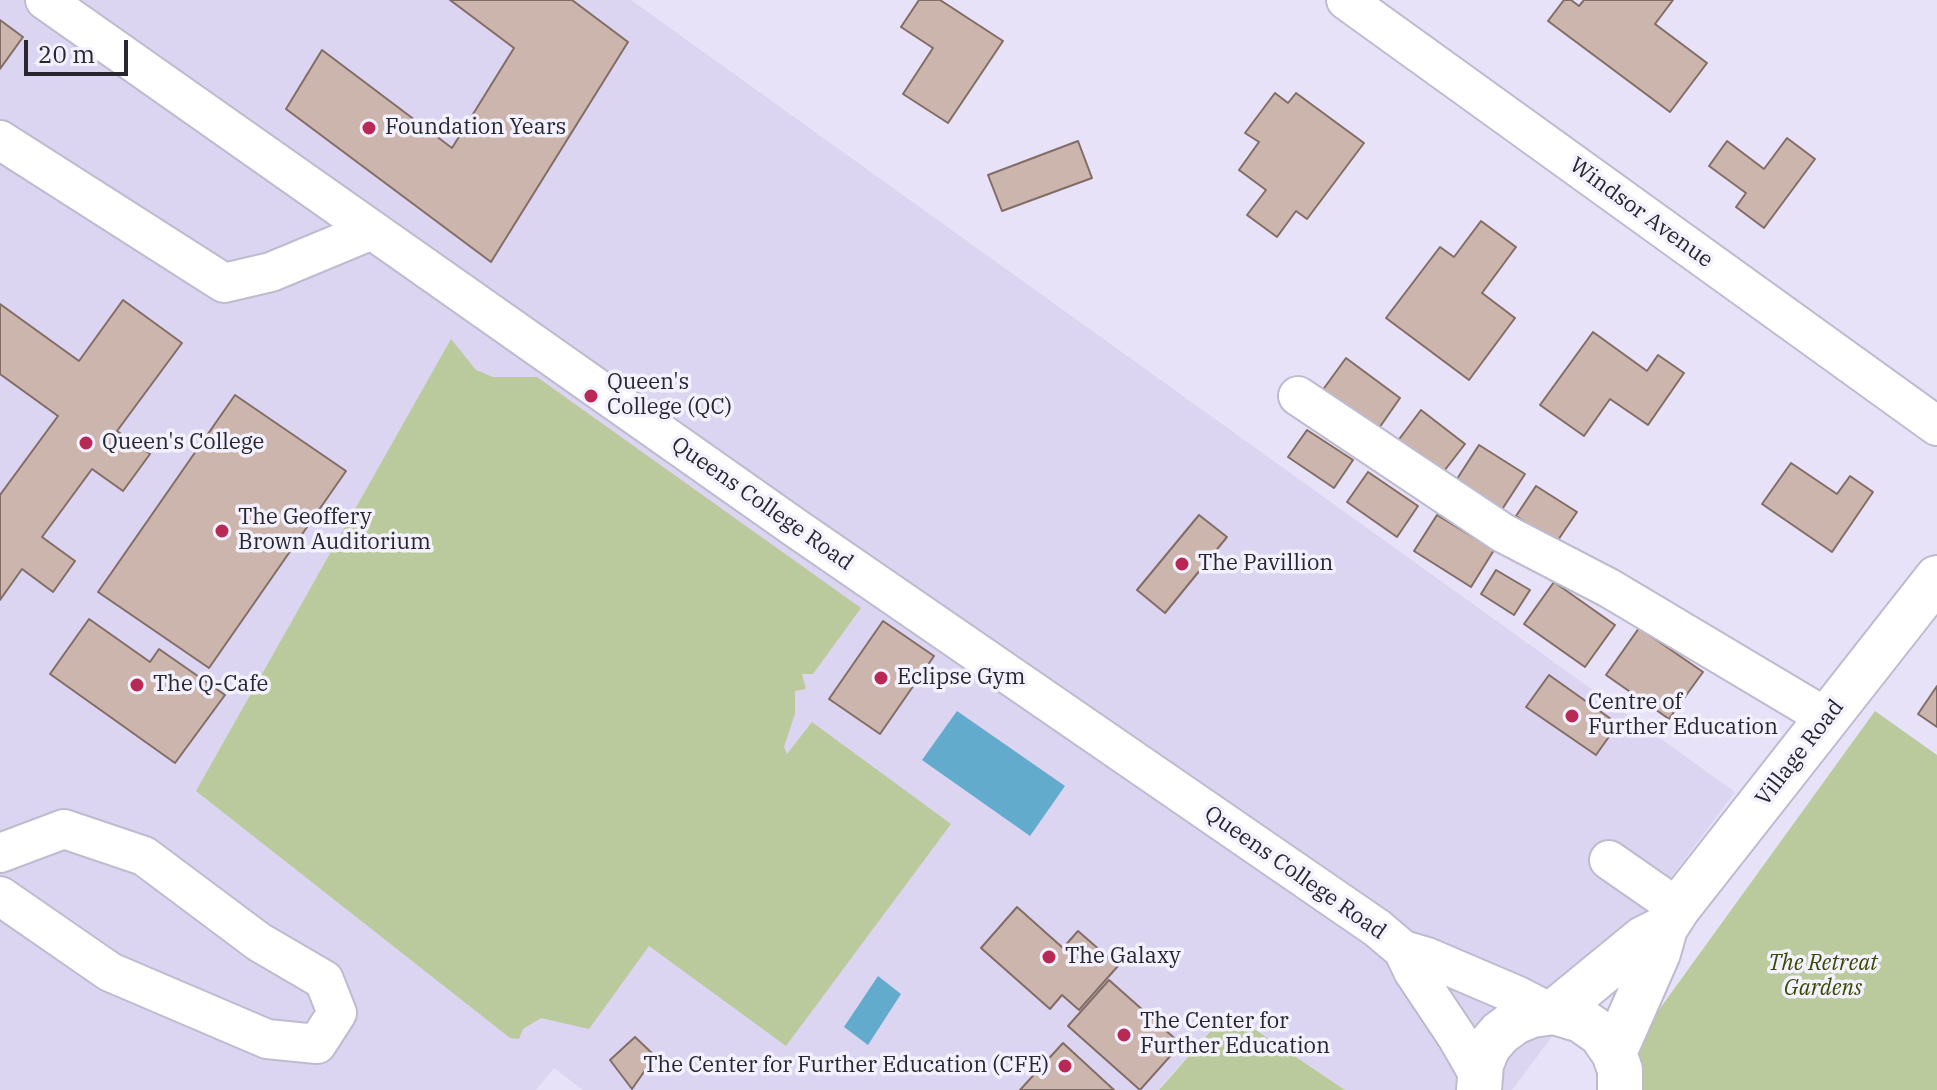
<!DOCTYPE html>
<html>
<head>
<meta charset="utf-8">
<style>
	body { margin:0 }
	#map { position:relative; width:1937px; height:1090px; overflow:hidden; background:#e7e2f7; font-family:"IBM Plex Serif",serif }
	canvas { display:block }
	.scale { position:absolute; left:24px; top:40px; width:104px; height:36px; box-sizing:border-box; border:4px solid #28262e; border-top:0; padding-left:10px; font-size:24px; line-height:28px; white-space:nowrap; color:#28262e; -webkit-text-stroke:6px #f3f1fe; paint-order:stroke }
</style>
</head>
<body>
<div id="map">
<canvas width="1937" height="1090"></canvas>
<div class="scale">20 m</div>
</div>
<script>
const c = document.querySelector('canvas').getContext('2d');
c.lineJoin = 'round';
function fillPath(path, color) { c.fillStyle = color; c.fill(path, 'evenodd'); }
const poly = rows => new Path2D(rows.map(r => 'M' + r).join(''));
function trace(path, color, width, dash) { c.strokeStyle = color; c.lineWidth = width; c.lineCap = dash ? 'butt' : 'round'; c.setLineDash(dash || []); c.stroke(path); }
function drawText(font, color, halo, rows, align = 'center') {
  c.font = font + ' "IBM Plex Serif",serif'; c.lineWidth = 7; c.setLineDash([]); c.textBaseline = 'middle'; c.strokeStyle = halo; c.fillStyle = color; for (const [text, x, y, turn = 0] of rows) {
    c.save(); c.translate(x, y); c.rotate((+turn || 0) * Math.PI / 180); c.textAlign = isNaN(turn) ? turn : align; if (halo) c.strokeText(text, 0, 0); c.fillText(text, 0, 0); c.restore();
  }
}
fillPath(poly([
	[0,0,631,0,1735,792,1512,1090,1345,1090,1228,1010,1158,1090,583,1090,554,1068,536,1090,0,1090]
]), '#dbd5f1');
fillPath(poly([
	[451,339,476,370,493,377,537,377,861,608,813,674,802,674,806,689,795,691,795,714,784,747,787,754,812,722,951,824,786,1046,649,946,589,1029,541,1018,523,1029,519,1039,510,1038,196,791],
	[1875,711,1937,755,1937,1090,1601,1090],
	[1228,1011,1345,1090,1159,1090]
]), '#bbca9c');
fillPath(poly([
	[957,711,1065,786,1030,836,922,760],
	[878,976,901,994,868,1045,844,1027]
]), '#63abcc');
const building = poly([
	[450,0,572,0,628,42,491,262,286,109,322,50,452,148,514,48,450,0],
	[919,0,940,0,1003,41,948,123,903,94,933,48,901,27,919,0],
	[1564,0,1571,0,1579,6,1584,0,1673,0,1655,24,1707,63,1670,112,1548,21,1564,0],
	[0,20,23,37,0,69,0,20],
	[1275,93,1288,103,1296,93,1364,143,1307,219,1296,211,1277,237,1247,215,1266,190,1239,170,1259,142,1245,133,1275,93],
	[1787,138,1815,159,1764,228,1736,207,1746,193,1709,166,1727,141,1764,169,1787,138],
	[1078,141,1092,178,1002,211,988,175,1078,141],
	[1481,221,1516,247,1482,293,1515,318,1469,380,1386,318,1440,247,1454,257,1481,221],
	[123,300,182,343,117,431,150,454,123,491,92,469,42,537,75,561,53,592,22,569,0,600,0,495,58,416,0,374,0,304,79,361,123,300],
	[1593,332,1647,371,1658,355,1684,373,1648,425,1610,399,1584,436,1540,405,1593,332],
	[1346,358,1400,398,1377,431,1322,391,1346,358],
	[235,395,346,471,209,668,98,592,235,395],
	[1421,410,1465,444,1441,475,1397,442,1421,410],
	[1307,430,1353,460,1334,488,1288,457,1307,430],
	[1479,445,1525,474,1501,511,1455,482,1479,445],
	[1791,463,1837,494,1850,476,1873,492,1832,552,1762,504,1791,463],
	[1368,472,1418,506,1397,537,1347,502,1368,472],
	[1536,486,1577,512,1556,543,1516,516,1536,486],
	[1199,515,1227,537,1165,613,1137,590,1199,515],
	[1437,515,1494,550,1471,587,1414,551,1437,515],
	[1496,570,1530,590,1514,615,1481,594,1496,570],
	[1554,582,1615,625,1585,667,1524,624,1554,582],
	[89,619,150,662,159,649,225,695,175,763,50,674,89,619],
	[883,621,934,656,880,734,829,699,883,621],
	[1639,628,1703,672,1669,719,1606,675,1639,628],
	[1549,675,1618,724,1596,755,1526,707,1549,675],
	[1937,686,1937,727,1918,714,1937,686],
	[1017,907,1063,948,1078,931,1118,966,1079,1010,1062,995,1050,1009,981,948,1017,907],
	[1109,980,1181,1044,1140,1090,1068,1026,1109,980],
	[635,1037,655,1056,632,1089,610,1060,635,1037],
	[1063,1043,1114,1090,1020,1090,1063,1043]
]);
fillPath(building, '#ccb5ad');
trace(building, '#826d66', 2);
const minor = poly([
	[45,0,797,529,1377,928,1403,950,1427,957,1516,995,1549,1012],
	[1346,0,1937,426],
	[0,140,224,283,271,272,372,230],
	[1298,396,1503,533,1609,588,1827,718],
	[0,853,64,829,144,856,259,942,324,980,337,1013,317,1044,267,1039,110,972,0,896],
	[1609,860,1678,908],
	[1403,950,1413,971,1457,1037,1480,1077]
]);
const major = poly([
	[1554,1012,1643,939,1665,928],
	[1614,1053,1658,953,1665,928,1678,908,1937,578],
	[1479,1090,1481,1064,1488,1047,1500,1033,1515,1022,1532,1015,1554,1012,1581,1020,1601,1034,1614,1053,1620,1070,1620,1090]
]);
trace(minor, '#bfbbcf', 42);
trace(major, '#bfbbcf', 48);
trace(minor, '#fff', 38);
trace(major, '#fff', 44);
for (const [x, y, r, color] of [
	[369,128,8,"#b82955"],
	[591,396,8,"#b82955"],
	[86,443,8,"#b82955"],
	[222,531,8,"#b82955"],
	[1182,564,8,"#b82955"],
	[881,678,8,"#b82955"],
	[137,685,8,"#b82955"],
	[1572,716,8,"#b82955"],
	[1049,957,8,"#b82955"],
	[1124,1035,8,"#b82955"],
	[1065,1066,8,"#b82955"]
]) { const dot = new Path2D(); dot.arc(x, y, r, 0, 2 * Math.PI); c.fillStyle = color; c.fill(dot); trace(dot, '#f3f1fe', 3); }
drawText('22px', '#28262e', '#f3f1fe', [
	["Foundation Years",385,128],
	["Queen's",607,383],
	["College (QC)",607,408],
	["Queen's College",102,443],
	["The Geoffery",238,518],
	["Brown Auditorium",238,543],
	["The Pavillion",1198,564],
	["Eclipse Gym",897,678],
	["The Q-Cafe",153,685],
	["Centre of",1588,703],
	["Further Education",1588,728],
	["The Galaxy",1065,957],
	["The Center for",1140,1022],
	["Further Education",1140,1047],
	["The Center for Further Education (CFE)",1049,1066,"right"]
], 'left');
drawText('22px', '#28262e', '#f3f1fe', [
	["Windsor Avenue",1641,213,36],
	["Queens College Road",762,504,35],
	["Village Road",1800,753,-52],
	["Queens College Road",1295,873,35]
]);
drawText('italic 22px', '#3a4a00', '#f3f1fe', [
	["The Retreat",1823,964],
	["Gardens",1823,989]
]);
</script>
</body>
</html>
